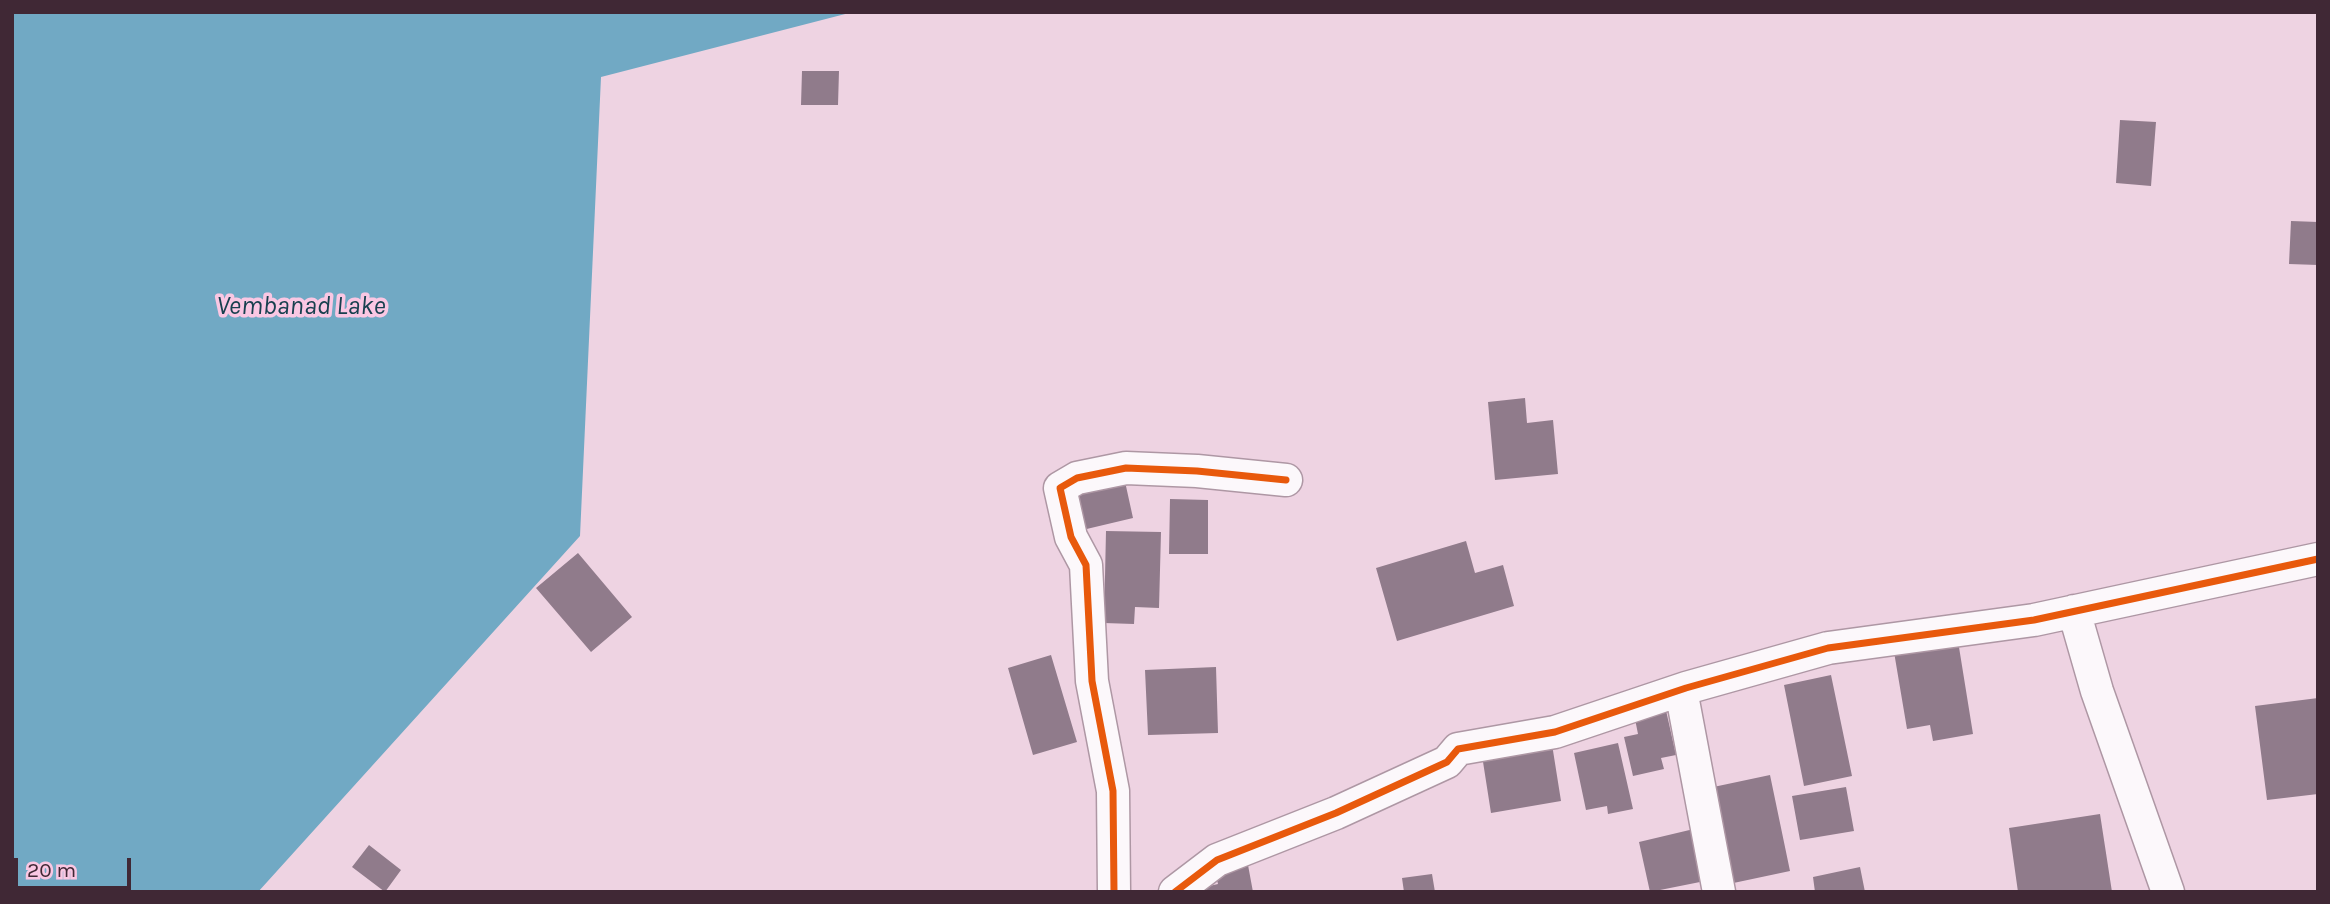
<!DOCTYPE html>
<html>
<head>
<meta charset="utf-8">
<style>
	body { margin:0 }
	#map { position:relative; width:2330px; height:904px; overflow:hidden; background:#eed3e2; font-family:Karla,sans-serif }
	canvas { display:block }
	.frame { position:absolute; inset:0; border:14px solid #402835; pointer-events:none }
	.scale { position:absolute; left:14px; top:858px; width:117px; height:32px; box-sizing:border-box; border:4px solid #402835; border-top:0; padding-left:9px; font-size:21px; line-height:24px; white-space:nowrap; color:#402835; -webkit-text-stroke:5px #fac7e3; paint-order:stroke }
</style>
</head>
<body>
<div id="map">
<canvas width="2330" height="904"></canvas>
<div class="frame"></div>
<div class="scale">20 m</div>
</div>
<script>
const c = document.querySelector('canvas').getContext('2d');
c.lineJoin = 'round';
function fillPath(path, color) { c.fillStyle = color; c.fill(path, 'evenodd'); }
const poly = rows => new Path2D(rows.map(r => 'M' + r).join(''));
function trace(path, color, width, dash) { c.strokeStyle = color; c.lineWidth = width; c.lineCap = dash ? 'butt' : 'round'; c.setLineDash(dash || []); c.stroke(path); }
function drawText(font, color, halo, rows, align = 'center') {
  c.font = font + ' Karla,sans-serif'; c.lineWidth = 7; c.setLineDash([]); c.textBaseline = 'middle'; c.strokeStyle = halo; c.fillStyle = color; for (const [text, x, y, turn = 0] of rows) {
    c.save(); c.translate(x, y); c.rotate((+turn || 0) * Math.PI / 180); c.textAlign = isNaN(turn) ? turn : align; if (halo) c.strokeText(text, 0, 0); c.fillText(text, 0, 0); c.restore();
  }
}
fillPath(poly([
	[12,12,853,12,601,77,580,536,258,892,12,892]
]), '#71a9c4');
fillPath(poly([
	[802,71,839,71,838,105,801,105],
	[2120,120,2156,122,2151,186,2116,183],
	[2291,221,2318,222,2318,265,2289,264],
	[1525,398,1527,423,1553,420,1558,474,1495,480,1488,402],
	[1124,477,1133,518,1074,532,1065,490],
	[1170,499,1208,500,1208,554,1169,554],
	[1106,531,1161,532,1159,608,1135,607,1134,624,1104,623],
	[1466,541,1475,573,1503,565,1514,606,1397,641,1376,568],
	[578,553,632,617,591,652,536,588],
	[1958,641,1973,734,1933,741,1930,725,1907,729,1894,652],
	[1051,655,1077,742,1033,755,1008,668],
	[1216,667,1218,733,1148,735,1145,670],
	[1831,675,1852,776,1804,786,1784,685],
	[2318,698,2318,794,2267,800,2255,706],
	[1665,706,1676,755,1661,758,1664,769,1633,776,1624,737,1638,734,1634,714],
	[1551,738,1561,801,1491,813,1481,749],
	[1618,743,1633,809,1608,814,1607,806,1586,810,1574,753],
	[1770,775,1790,871,1724,885,1704,789],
	[1846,787,1854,831,1800,840,1792,796],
	[2100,814,2112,892,2018,892,2009,828],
	[1698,828,1710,880,1650,892,1639,842],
	[369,845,401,870,385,892,352,867],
	[1248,865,1253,892,1196,892,1196,889,1218,884,1215,873],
	[1860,867,1865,892,1815,892,1813,877],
	[1432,874,1435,892,1404,892,1402,878]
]), '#907b8b');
const minor = poly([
	[2074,611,2097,691,2168,892],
	[1681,690,1719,892],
	[1114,892,1113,791,1092,681,1086,565,1071,537,1060,488,1077,478,1126,468,1197,471,1286,480],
	[1175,892,1217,860,1336,813,1447,762,1458,749,1555,732,1686,688,1828,648,2034,620,2318,559]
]);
trace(minor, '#ae97a4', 35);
trace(minor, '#fcf8fb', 32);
trace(poly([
	[1114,892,1113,791,1092,681,1086,565,1071,537,1060,488,1077,478,1126,468,1197,471,1286,480],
	[1175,892,1217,860,1336,813,1447,762,1458,749,1555,732,1686,688,1828,648,2034,620,2318,559]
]), '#e8590c', 7);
drawText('italic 26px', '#18404f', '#fac7e3', [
	["Vembanad Lake",301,307]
]);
</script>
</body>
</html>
